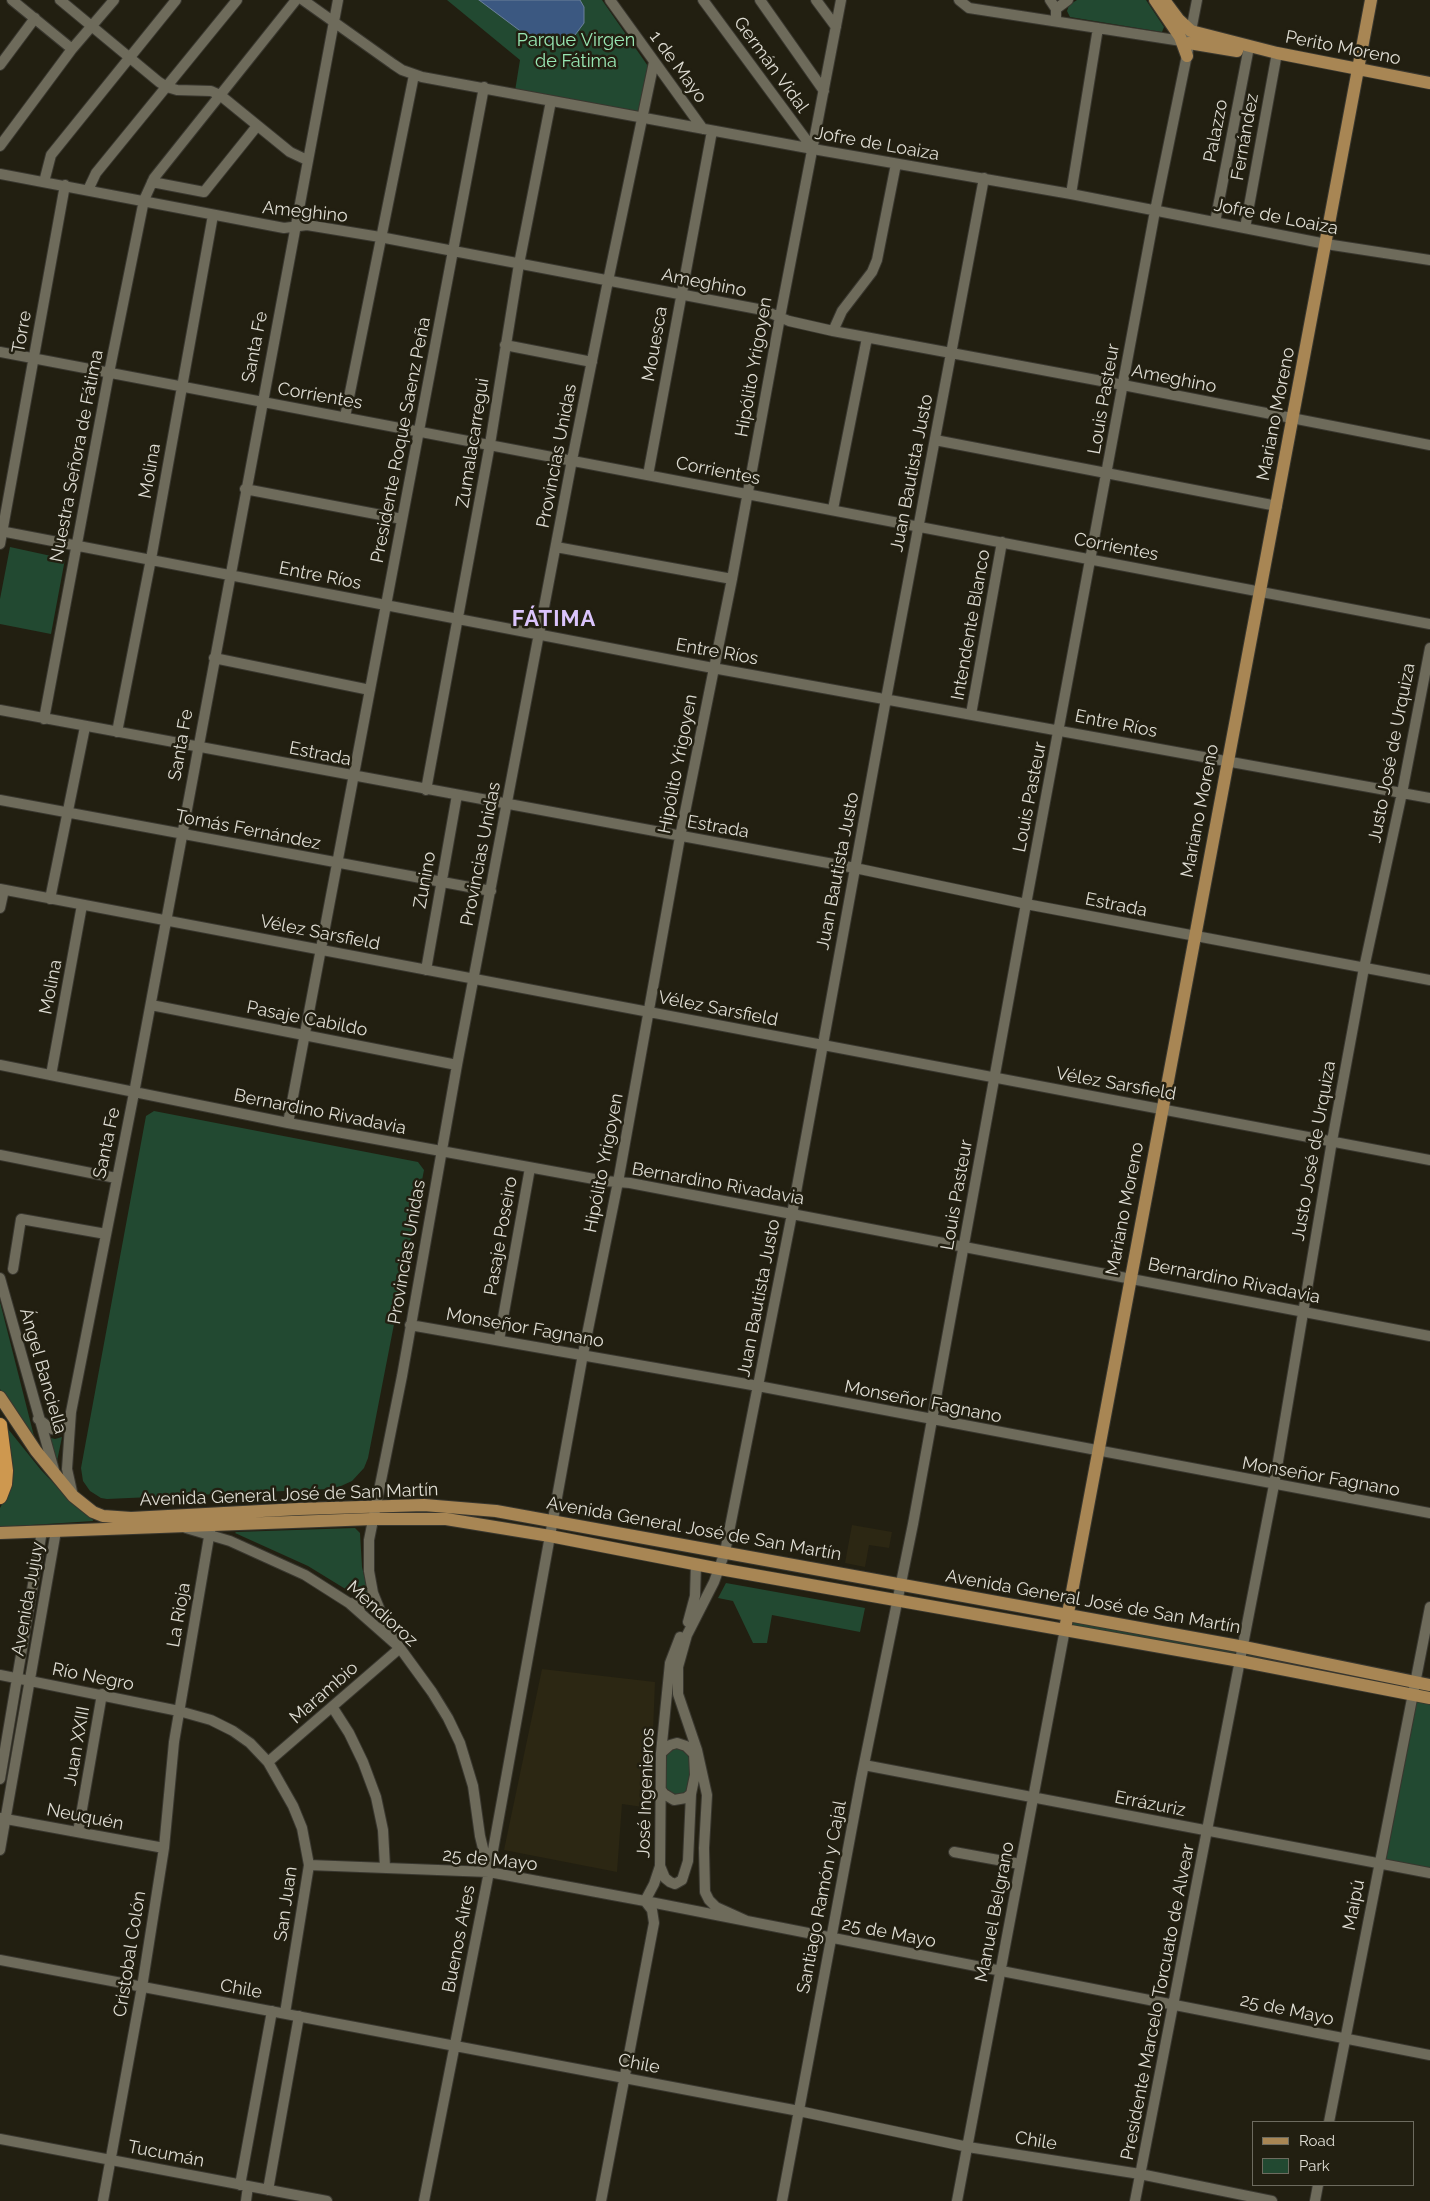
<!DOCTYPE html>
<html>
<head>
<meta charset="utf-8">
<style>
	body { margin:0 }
	#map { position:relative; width:1430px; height:2201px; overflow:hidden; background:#221f11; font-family:Raleway,sans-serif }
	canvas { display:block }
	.legend { position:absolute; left:1252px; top:2121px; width:162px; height:65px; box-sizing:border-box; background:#221f11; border:1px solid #6d6b5f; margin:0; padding:6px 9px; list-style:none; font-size:15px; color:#dedcd3 }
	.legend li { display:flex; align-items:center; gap:10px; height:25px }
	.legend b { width:25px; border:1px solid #6d6b5f }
</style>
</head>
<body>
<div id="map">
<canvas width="1430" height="2201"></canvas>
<ul class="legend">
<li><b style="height:6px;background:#a88654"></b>Road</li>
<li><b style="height:14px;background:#224931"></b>Park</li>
</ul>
</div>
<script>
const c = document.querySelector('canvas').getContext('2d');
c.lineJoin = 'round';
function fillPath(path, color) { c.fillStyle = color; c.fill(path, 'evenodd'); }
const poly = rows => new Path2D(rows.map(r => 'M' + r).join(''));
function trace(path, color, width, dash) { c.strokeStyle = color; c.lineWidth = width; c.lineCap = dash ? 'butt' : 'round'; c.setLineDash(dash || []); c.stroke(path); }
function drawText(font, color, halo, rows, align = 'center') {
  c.font = font + ' Raleway,sans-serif'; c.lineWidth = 5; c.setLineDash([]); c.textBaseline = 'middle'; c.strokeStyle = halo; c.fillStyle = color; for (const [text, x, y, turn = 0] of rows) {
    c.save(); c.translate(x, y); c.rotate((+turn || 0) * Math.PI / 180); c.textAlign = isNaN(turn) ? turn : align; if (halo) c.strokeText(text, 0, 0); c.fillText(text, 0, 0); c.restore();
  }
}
fillPath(poly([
	[852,1525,892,1532,889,1548,869,1545,865,1567,845,1563],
	[542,1669,655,1682,650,1808,622,1804,617,1872,504,1850]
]), '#2c2713');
fillPath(poly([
	[447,0,602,0,650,69,639,113,515,91,520,60],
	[1077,0,1146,0,1164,27,1162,32,1070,17,1067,11,1069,5],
	[10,547,65,559,51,634,0,624,0,599],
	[154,1111,418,1162,424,1170,368,1458,364,1468,352,1481,341,1486,329,1489,107,1499,101,1498,90,1491,83,1481,81,1468,146,1116],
	[0,1302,36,1444,0,1389],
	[4,1424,41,1470,67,1497,92,1516,93,1521,0,1527,0,1508,8,1493],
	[47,1437,55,1439,62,1437,56,1466],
	[355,1528,360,1533,362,1567,368,1592,363,1600,359,1600,352,1593,308,1566,235,1533,236,1532],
	[726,1583,865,1608,860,1632,772,1615,767,1643,753,1643,733,1601,718,1598],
	[1071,1622,1236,1649,1237,1655,1073,1628],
	[1247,1653,1410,1684,1412,1688,1247,1658],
	[1414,1695,1430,1698,1430,1873,1379,1864],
	[681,1747,692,1760,689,1791,677,1797,665,1788,665,1763,666,1754,674,1748]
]), '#224931');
const water = poly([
	[479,0,580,0,584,7,584,23,575,35,560,42,546,44,531,39,479,0]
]);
fillPath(water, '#3b5881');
trace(water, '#6c809a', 1);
const minor = poly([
	[12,0,72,49,114,0],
	[60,0,159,82,167,87,177,90,211,91,220,95,290,152,307,160],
	[303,0,393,64,402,70,422,77,813,149,1071,194,1326,244,1430,260],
	[610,0,703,129],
	[703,0,813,149],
	[760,0,824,91],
	[816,0,836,27],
	[959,0,969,8,1188,42],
	[1050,0,1056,9,1056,21],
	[1056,9,1068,0],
	[1190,36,1197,0],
	[0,65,35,18],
	[0,146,72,49],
	[0,174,284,228,307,225,380,237,763,310,789,321,833,331,1123,385,1430,445],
	[44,182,51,155,176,0],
	[152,182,204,192,257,126],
	[88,190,96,173,237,0],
	[1071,194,1098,28],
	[1215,222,1249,47],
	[1245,228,1277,53],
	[833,331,842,311,872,272,877,260,896,164],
	[505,345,592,362],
	[0,352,1430,624],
	[345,417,414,75],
	[935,440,1277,506],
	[648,475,712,131],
	[245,489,402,519],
	[833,509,867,338],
	[0,531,713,668,1430,798],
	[0,544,65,185],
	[556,547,732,579],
	[214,658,370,690],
	[0,710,855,868,1026,904,1430,980],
	[971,714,1002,542],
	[44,719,109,373,144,200,154,178,296,0],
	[117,732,151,559,213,215],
	[426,790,490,444,519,264,551,101],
	[0,800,491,891],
	[0,889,1430,1160],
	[50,899,85,727],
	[0,908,4,890],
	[426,970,457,795],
	[151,1005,457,1065],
	[0,1065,288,1123,605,1181,630,1183,1430,1336],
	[51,1075,82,905],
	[288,1123,484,87],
	[0,1155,116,1178],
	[13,1269,21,1219,106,1234],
	[0,1278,54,1470],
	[410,1325,758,1386,1430,1513],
	[499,1340,530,1168],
	[38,1419,52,1429,57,1430,65,1426,69,1418],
	[73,1496,67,1469,71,1412,134,1093,338,0],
	[186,1528,230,1541,305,1575,349,1603,400,1648,432,1692,448,1718,460,1743,473,1786,480,1836,488,1869],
	[350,1603,363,1605,373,1593],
	[688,1622,695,1596,696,1564],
	[400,1648,386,1625,373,1593,369,1571,369,1540,402,1376,457,1065,572,460,608,281,654,62],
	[0,1675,179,1711,211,1720,233,1731,250,1743,268,1762,293,1806,302,1828,309,1865,285,2013],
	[333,1708,349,1733,363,1762,376,1797,383,1830,385,1867],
	[661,1753,670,1745,677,1743,686,1746,694,1754,695,1775,691,1794,686,1798,674,1800,664,1794,661,1790],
	[268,1762,400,1648],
	[864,1765,1430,1873],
	[0,1779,42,1531],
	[0,1818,164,1848],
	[78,1832,102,1694],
	[0,1850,56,1531],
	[954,1852,1020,1864],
	[309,1865,489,1872,645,1901,1430,2055],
	[660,1866,665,1878,670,1882,675,1884,682,1880,688,1861,691,1794],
	[645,1901,654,1884,660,1866,661,1753,670,1663,680,1637],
	[747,1921,716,1907,709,1900,705,1892,704,1848,707,1795,697,1750,678,1694,678,1667,687,1635,714,1582,725,1552,792,1214,886,699,984,178],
	[0,1960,799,2111,968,2147,1140,2174,1272,2201],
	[1329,2122,1430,1607],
	[0,2139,327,2201],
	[240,2185,272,2011],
	[268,2190,299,2016],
	[103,2201,142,1987,164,1848,174,1742,211,1525],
	[246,2201,248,2186],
	[424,2201,489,1872,583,1354,618,1182,680,837,732,579,780,317,841,0],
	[601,2201,654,1923,652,1910,645,1901],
	[782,2201,861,1779,913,1524,1026,904,1155,211,1188,50],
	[957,2201,1065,1629],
	[1135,2201,1274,1485,1332,1141,1364,968,1402,793,1430,648],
	[1315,2201,1318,2185]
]);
const major = poly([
	[1155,0,1180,37,1187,56],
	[1164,0,1179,20,1191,31,1277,53,1430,83],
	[1189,43,1237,51],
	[0,1397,36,1451,73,1496,93,1512,103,1516,131,1518,299,1509,424,1505,496,1511,1244,1647,1430,1685],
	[0,1533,372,1519,446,1519,550,1536,720,1569,1240,1661,1430,1698],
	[1065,1629,1371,0]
]);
const highway = poly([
	[0,1425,6,1471,5,1484,0,1497]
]);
trace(minor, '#39372f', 12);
trace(major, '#39372f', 14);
trace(highway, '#39372f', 16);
trace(minor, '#6e6b5b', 10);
trace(major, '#a88654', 12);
trace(highway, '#ce984f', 14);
drawText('18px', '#99e8b4', '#221f11', [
	["Parque Virgen",576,41],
	["de Fátima",576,62]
]);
drawText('18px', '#dedcd3', '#221f11', [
	["Perito Moreno",1343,48,11],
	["Germán Vidal",771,65,54],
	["1 de Mayo",678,67,54],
	["Palazzo",1216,131,-79],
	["Fernández",1245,137,-80],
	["Jofre de Loaiza",877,144,10],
	["Ameghino",305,212,6],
	["Jofre de Loaiza",1276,217,11],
	["Ameghino",704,283,11],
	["Torre",22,332,-80],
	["Mouesca",655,344,-80],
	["Santa Fe",255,347,-79],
	["Hipólito Yrigoyen",754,367,-80],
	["Ameghino",1174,379,11],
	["Corrientes",320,396,10],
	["Louis Pasteur",1104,399,-80],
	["Mariano Moreno",1276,414,-79],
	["Presidente Roque Saenz Peña",401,440,-79],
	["Zumalacarregui",473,443,-81],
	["Nuestra Señora de Fátima",77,456,-79],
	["Provincias Unidas",557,456,-79],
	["Molina",150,471,-80],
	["Corrientes",718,471,11],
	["Juan Bautista Justo",912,473,-79],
	["Corrientes",1116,547,11],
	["Entre Ríos",320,576,11],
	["Intendente Blanco",971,625,-80],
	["Entre Ríos",717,652,10],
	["Entre Ríos",1116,724,11],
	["Santa Fe",181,745,-80],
	["Justo José de Urquiza",1392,753,-79],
	["Estrada",320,754,11],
	["Hipólito Yrigoyen",678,764,-79],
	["Louis Pasteur",1030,797,-79],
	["Mariano Moreno",1200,811,-79],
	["Estrada",718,827,10],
	["Tomás Fernández",248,830,11],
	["Provincias Unidas",481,854,-79],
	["Juan Bautista Justo",838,871,-79],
	["Zunino",425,880,-80],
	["Estrada",1116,905,11],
	["Vélez Sarsfield",320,933,11],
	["Molina",51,987,-79],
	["Vélez Sarsfield",718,1009,11],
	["Pasaje Cabildo",307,1019,11],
	["Vélez Sarsfield",1116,1084,10],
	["Bernardino Rivadavia",320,1112,11],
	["Santa Fe",107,1143,-78],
	["Justo José de Urquiza",1314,1151,-80],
	["Hipólito Yrigoyen",604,1163,-79],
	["Bernardino Rivadavia",718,1184,10],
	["Louis Pasteur",957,1195,-80],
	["Mariano Moreno",1125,1209,-79],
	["Pasaje Poseiro",501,1236,-80],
	["Provincias Unidas",407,1252,-80],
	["Bernardino Rivadavia",1234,1281,11],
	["Juan Bautista Justo",759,1298,-79],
	["Monseñor Fagnano",525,1328,10],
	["Ángel Banciella",43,1371,74],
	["Monseñor Fagnano",923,1402,11],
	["Monseñor Fagnano",1321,1477,10],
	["Avenida General José de San Martín",289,1495,-2],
	["Avenida General José de San Martín",694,1529,10],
	["Avenida Jujuy",28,1599,-80],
	["Avenida General José de San Martín",1093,1602,10],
	["Mendioroz",382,1614,42],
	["La Rioja",179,1615,-80],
	["Río Negro",93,1677,11],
	["Marambio",324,1693,-41],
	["Juan XXIII",77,1746,-80],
	["José Ingenieros",646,1793,-88],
	["Errázuriz",1150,1804,11],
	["Neuquén",85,1817,11],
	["25 de Mayo",490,1860,6],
	["Santiago Ramón y Cajal",822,1897,-79],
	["San Juan",286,1904,-82],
	["Maipú",1354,1905,-79],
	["Manuel Belgrano",995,1912,-79],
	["25 de Mayo",889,1933,11],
	["Buenos Aires",459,1939,-79],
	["Cristobal Colón",130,1954,-81],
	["Chile",241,1989,10],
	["Presidente Marcelo Torcuato de Alvear",1158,2002,-79],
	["25 de Mayo",1287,2010,12],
	["Chile",639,2064,11],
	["Chile",1036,2141,9],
	["Tucumán",166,2154,11]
]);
c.letterSpacing = '1px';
drawText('bold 22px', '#dbc4fc', '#221f11', [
	["FÁTIMA",554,619]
]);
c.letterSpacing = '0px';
</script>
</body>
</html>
